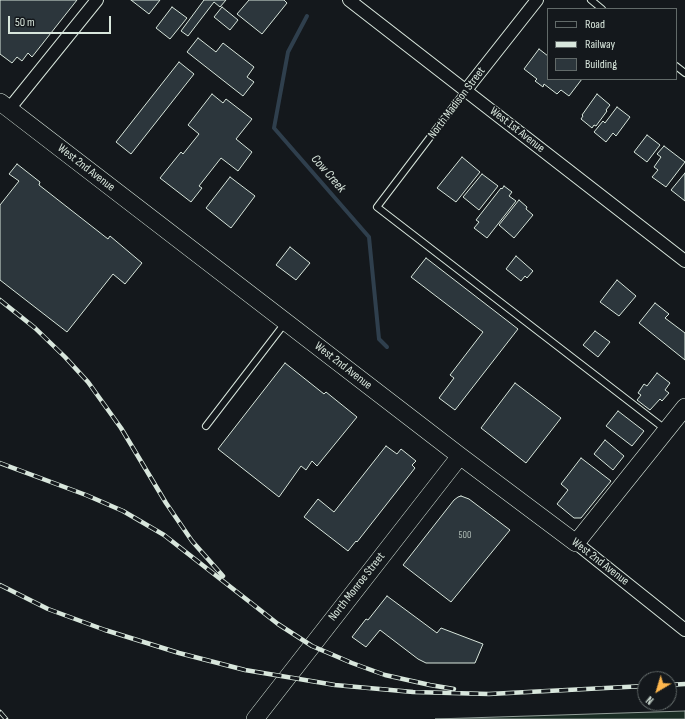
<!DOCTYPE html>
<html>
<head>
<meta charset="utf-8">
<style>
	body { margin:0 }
	#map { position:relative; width:685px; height:719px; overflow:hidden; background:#14181c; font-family:"Sofia Sans Condensed",sans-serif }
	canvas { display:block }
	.legend { position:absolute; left:547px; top:8px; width:130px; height:72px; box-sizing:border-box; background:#14181c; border:1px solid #626a69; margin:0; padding:5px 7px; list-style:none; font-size:12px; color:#d8e6dc }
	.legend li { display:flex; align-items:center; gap:8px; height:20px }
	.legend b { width:20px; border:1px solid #626a69 }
	.north { position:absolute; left:637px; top:671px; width:40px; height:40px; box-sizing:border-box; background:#14181c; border:1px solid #626a69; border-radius:50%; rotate:218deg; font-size:11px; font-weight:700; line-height:16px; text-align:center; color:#d8e6dc }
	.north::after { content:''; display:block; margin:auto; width:14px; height:18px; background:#ffb74d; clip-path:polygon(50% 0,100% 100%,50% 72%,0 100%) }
	.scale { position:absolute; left:8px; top:16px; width:103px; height:18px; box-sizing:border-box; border:2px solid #d8e6dc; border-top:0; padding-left:5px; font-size:12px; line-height:14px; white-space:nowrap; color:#d8e6dc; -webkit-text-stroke:3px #14181c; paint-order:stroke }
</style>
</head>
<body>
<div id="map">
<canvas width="685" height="719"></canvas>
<ul class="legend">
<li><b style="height:5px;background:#14181c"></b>Road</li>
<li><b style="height:5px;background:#d8e6dc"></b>Railway</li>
<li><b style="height:11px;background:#2c363c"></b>Building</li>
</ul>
<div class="north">N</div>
<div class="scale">50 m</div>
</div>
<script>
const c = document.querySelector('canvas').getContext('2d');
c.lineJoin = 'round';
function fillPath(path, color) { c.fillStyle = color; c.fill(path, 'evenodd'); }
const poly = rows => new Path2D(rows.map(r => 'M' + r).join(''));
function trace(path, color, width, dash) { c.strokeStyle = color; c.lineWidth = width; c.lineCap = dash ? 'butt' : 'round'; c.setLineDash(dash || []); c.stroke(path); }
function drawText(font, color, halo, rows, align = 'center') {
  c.font = font + ' "Sofia Sans Condensed",sans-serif'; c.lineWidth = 3; c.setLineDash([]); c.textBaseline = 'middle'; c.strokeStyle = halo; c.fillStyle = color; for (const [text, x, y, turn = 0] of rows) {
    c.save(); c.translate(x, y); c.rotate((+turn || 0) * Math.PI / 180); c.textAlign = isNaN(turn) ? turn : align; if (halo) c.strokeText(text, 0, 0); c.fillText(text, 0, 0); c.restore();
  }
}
const green = poly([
	[685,711,685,719,435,719,685,711]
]);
fillPath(green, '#1a2d24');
trace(green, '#939e99', 1);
trace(poly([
	[307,16,288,52,274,128,369,237,379,339,387,347]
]), '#2f3f4d', 4);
const building = poly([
	[0,0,77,0,32,57,28,53,22,61,17,57,12,63,0,54,0,0],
	[131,0,160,0,149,14,131,0],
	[204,0,226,0,220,7,214,2,188,36,181,31,204,0],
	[249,0,284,0,287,3,262,34,237,14,249,0],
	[172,7,187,18,170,39,156,28,172,7],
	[222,7,238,20,230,30,214,17,222,7],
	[198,38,216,52,223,43,254,67,247,77,254,82,243,96,187,52,198,38],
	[539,49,548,56,548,79,582,79,569,96,561,90,557,94,544,84,543,87,535,81,537,79,524,69,539,49],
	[179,62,194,74,131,154,116,142,179,62],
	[212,94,223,103,226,99,252,119,236,139,252,152,238,171,221,158,199,186,202,188,191,202,160,178,181,152,183,154,199,134,188,125,212,94],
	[597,94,610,105,606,110,607,111,596,126,594,125,592,128,581,119,583,116,582,115,597,94],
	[617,107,630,117,616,136,613,133,606,142,594,132,603,121,605,123,617,107],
	[647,135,660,145,647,162,634,152,647,135],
	[664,146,685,162,666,187,652,177,658,170,654,167,661,157,657,154,664,146],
	[462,157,480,172,456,202,437,188,462,157],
	[17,164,40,182,39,185,108,239,110,236,142,263,125,284,113,274,67,332,0,280,0,205,19,181,9,174,17,164],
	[685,173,685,201,671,190,685,173],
	[482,174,498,186,479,210,463,197,482,174],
	[230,177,255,196,231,228,206,208,230,177],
	[504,186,512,192,509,196,516,201,487,238,474,228,479,222,476,220,501,188,502,189,504,186],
	[519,200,527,207,526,209,533,215,514,238,499,225,519,200],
	[290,247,310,263,296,280,276,265,290,247],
	[516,256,533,271,527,278,525,276,521,281,506,269,516,256],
	[426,258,518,329,455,410,439,398,454,378,450,375,483,332,411,277,426,258],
	[617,280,636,296,619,316,600,302,617,280],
	[655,303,669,314,665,318,685,333,685,360,639,323,655,303],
	[595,331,610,342,598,357,583,345,595,331],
	[285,363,324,394,326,392,357,417,317,466,312,461,306,470,301,466,279,497,218,449,285,363],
	[657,373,670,383,665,390,669,393,662,401,660,399,650,410,637,400,641,395,638,393,644,384,647,386,657,373],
	[515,383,561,418,526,463,481,428,515,383],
	[618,411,644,431,632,446,606,426,618,411],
	[605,440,624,456,613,470,594,454,605,440],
	[386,446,397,454,401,449,416,461,412,465,415,468,357,542,356,541,348,551,304,517,318,499,334,512,386,446],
	[581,458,611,481,581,518,574,518,557,504,568,490,561,484,581,458],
	[461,496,469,499,510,530,451,602,403,565,454,500,458,497,461,496],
	[387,596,437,633,441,628,483,644,475,663,426,663,418,659,380,630,366,647,352,637,366,619,368,620,387,596]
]);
fillPath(building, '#2c363c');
trace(building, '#d8e6dc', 1);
const lane = poly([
	[591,0,602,9],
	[676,66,685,73],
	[466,90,377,207,665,429],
	[206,426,285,323]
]);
const street = poly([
	[349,0,685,261],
	[466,90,537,0],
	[9,109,97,0],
	[576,543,685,630]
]);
const secondary = poly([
	[0,102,460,456,576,543,685,407],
	[255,719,460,456]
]);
trace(lane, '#d8e6dc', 8);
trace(street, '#d8e6dc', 14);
trace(secondary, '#d8e6dc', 18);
trace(lane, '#14181c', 6);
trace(street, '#14181c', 12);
trace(secondary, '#14181c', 17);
const rail = poly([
	[0,300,35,328,65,357,88,382,121,428,166,503,192,541,223,576],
	[0,463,86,495,123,511,164,535,278,624,312,646,352,663,385,675,430,685,454,689],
	[0,585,48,609,105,630,179,653,245,670,335,685,413,692,489,694,645,686],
	[669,685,685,684],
	[0,712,6,719]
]);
trace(rail, '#d8e6dc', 4.5);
trace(rail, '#14181c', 3, [9]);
drawText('10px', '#adbab4', null, [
	["500",465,535]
]);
drawText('12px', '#d8e6dc', '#14181c', [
	["North Madison Street",457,103,-53],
	["West 1st Avenue",517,130,38],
	["West 2nd Avenue",86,168,38],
	["West 2nd Avenue",343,366,38],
	["West 2nd Avenue",600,562,38],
	["North Monroe Street",357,587,-52]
]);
drawText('italic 13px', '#d8e6dc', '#14181c', [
	["Cow Creek",328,174,49]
]);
</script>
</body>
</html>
